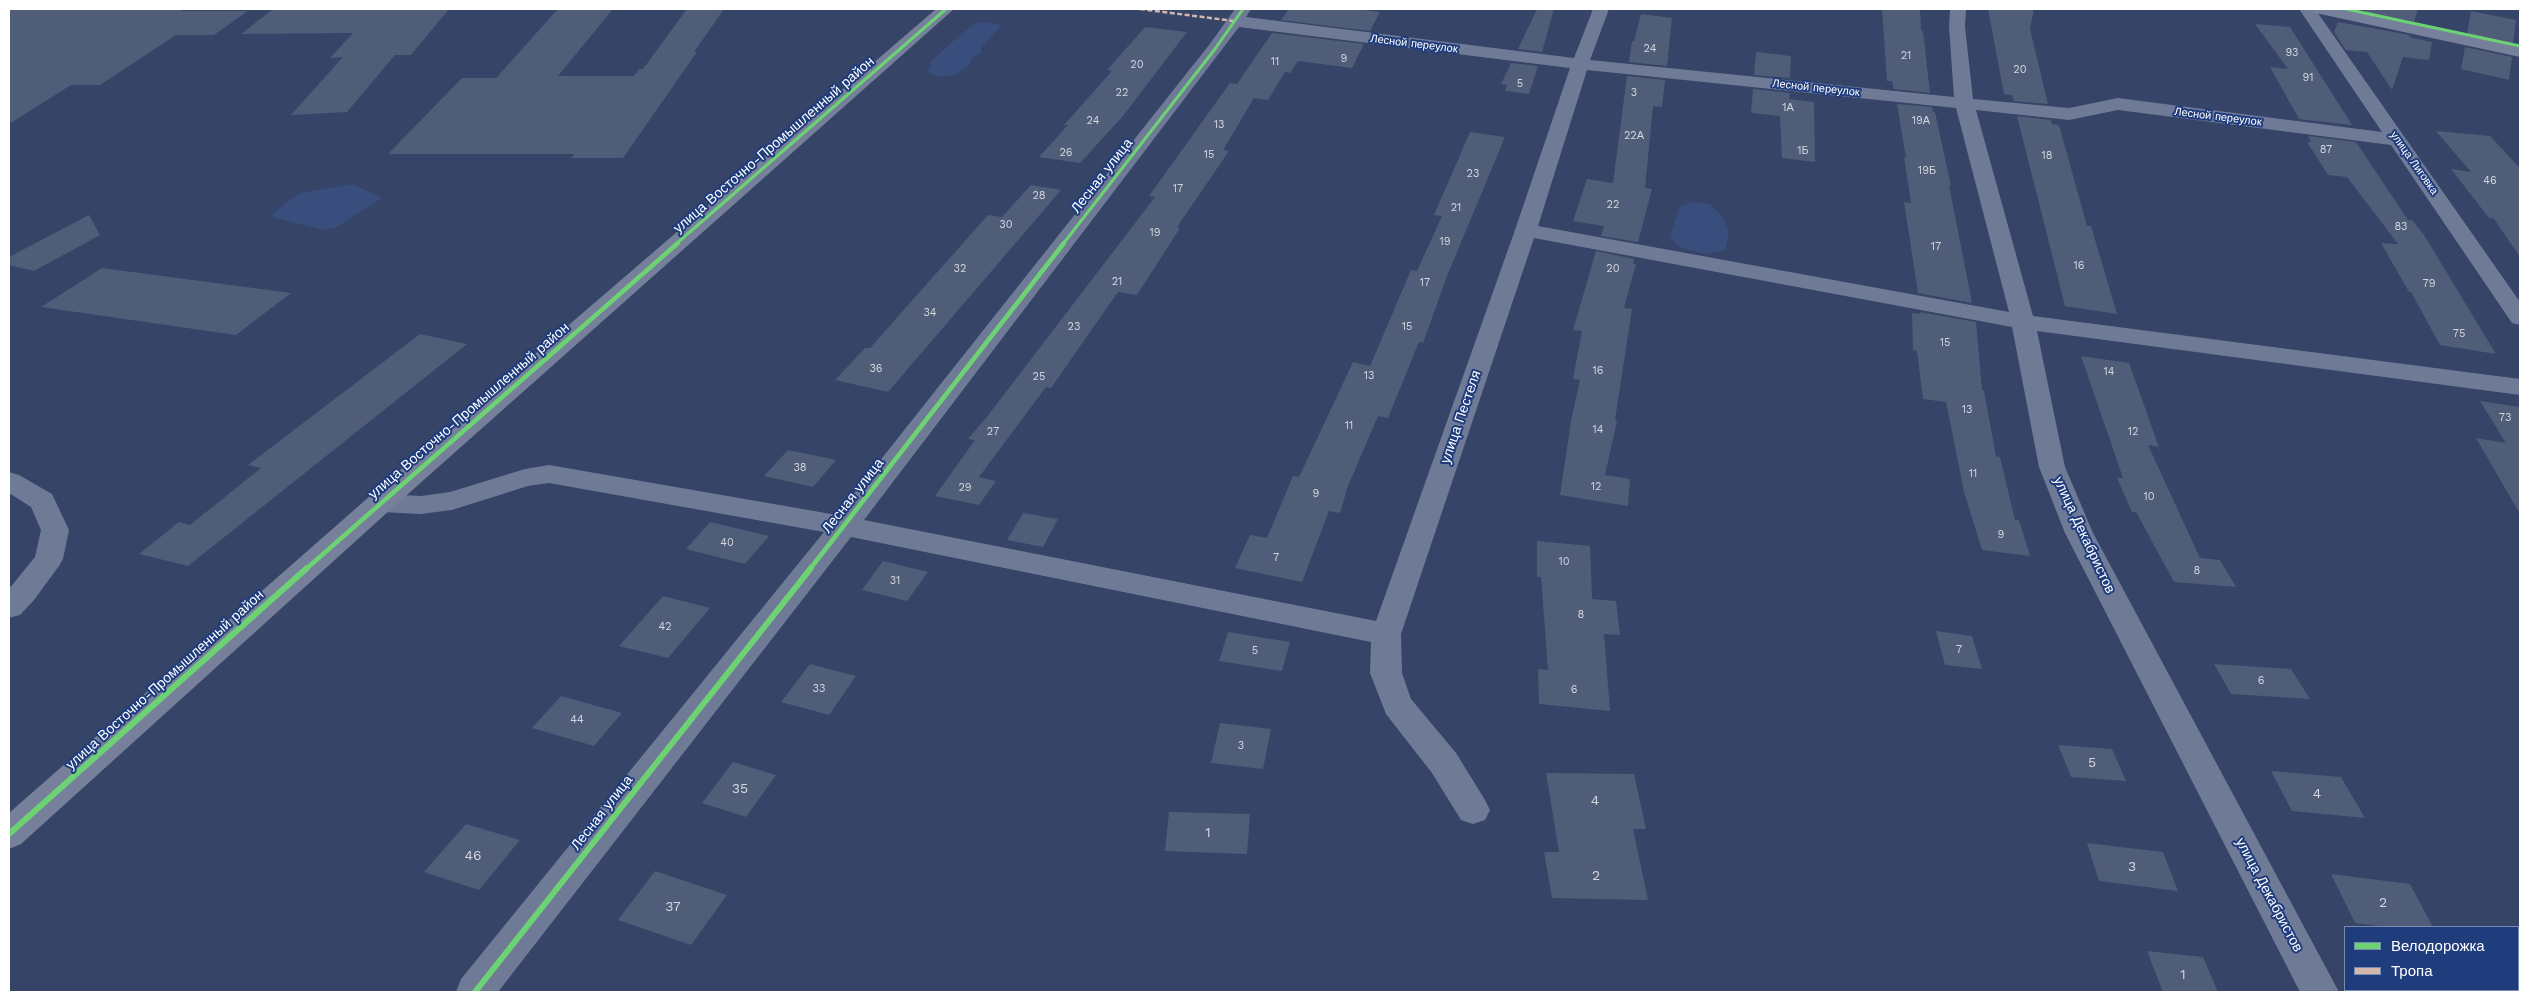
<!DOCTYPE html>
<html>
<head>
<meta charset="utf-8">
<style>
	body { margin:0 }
	#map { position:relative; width:2529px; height:1001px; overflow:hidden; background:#354467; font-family:"Work Sans",sans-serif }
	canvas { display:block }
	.frame { position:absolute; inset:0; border:10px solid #fff; pointer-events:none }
	.legend { position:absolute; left:2344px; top:926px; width:175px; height:65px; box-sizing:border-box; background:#1f3c7d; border:1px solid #798ab1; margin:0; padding:6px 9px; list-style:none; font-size:15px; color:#fff }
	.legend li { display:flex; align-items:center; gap:10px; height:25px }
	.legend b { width:25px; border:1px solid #798ab1 }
</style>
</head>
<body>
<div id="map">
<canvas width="2529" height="1001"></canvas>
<div class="frame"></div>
<ul class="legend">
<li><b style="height:6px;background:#6cd273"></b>Велодорожка</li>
<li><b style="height:6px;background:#d1b7ad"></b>Тропа</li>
</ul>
</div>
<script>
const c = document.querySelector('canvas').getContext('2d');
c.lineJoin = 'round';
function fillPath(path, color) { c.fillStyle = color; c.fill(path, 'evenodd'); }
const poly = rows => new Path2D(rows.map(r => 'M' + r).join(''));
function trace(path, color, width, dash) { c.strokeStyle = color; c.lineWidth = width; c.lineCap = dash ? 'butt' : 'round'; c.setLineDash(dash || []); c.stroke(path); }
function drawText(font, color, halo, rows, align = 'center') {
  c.font = font + ' "Work Sans",sans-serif'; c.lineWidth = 4; c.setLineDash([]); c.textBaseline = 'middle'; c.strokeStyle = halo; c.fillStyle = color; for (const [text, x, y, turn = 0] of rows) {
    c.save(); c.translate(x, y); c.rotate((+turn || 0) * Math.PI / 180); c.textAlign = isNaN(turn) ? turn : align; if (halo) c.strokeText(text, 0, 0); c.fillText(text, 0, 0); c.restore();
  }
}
fillPath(poly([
	[982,22,1002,25,981,48,981,53,973,57,969,65,955,75,937,77,925,70,930,69,930,62,959,36,974,24],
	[353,184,382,198,335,228,324,230,272,217,273,213,300,193],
	[1692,202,1710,204,1723,217,1729,234,1725,250,1706,254,1681,248,1670,238,1679,207]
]), '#394e7d');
fillPath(poly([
	[9,9,184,9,181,11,248,11,214,35,176,35,100,85,71,85,9,124],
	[273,9,449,9,411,55,395,55,347,112,291,115,343,57,330,58,353,33,241,34],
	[558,9,613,9,558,76,634,76,639,69,643,69,687,9,724,9,694,52,697,52,623,158,571,158,575,154,388,154,462,78,496,78],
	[1289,9,1356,9,1380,12,1370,31,1281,20],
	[1537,9,1554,9,1542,52,1518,49],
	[1882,9,1920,9,1921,30,1923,31,1930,93,1894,89,1892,81,1887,81],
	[1988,9,2034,9,2030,29,2048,104,2014,101,2012,95,2004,94],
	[2365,9,2418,9,2414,22,2365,12],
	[2471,11,2516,20,2513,44,2467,34],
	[1641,14,1672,18,1667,66,1629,62,1632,41,1634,41],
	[2338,22,2410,35,2409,37,2432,42,2429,60,2403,57,2392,90,2367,52,2346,50,2334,32],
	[2255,24,2290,27,2352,125,2299,119,2270,67,2288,69],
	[1145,27,1187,32,1123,116,1080,163,1039,157,1068,125,1064,125,1112,71,1107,70],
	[1272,33,1364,44,1352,68,1298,61,1290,73,1285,72,1268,100,1254,98,1223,150,1229,151,1177,227,1180,228,1137,295,1118,292,1051,388,1046,387,979,477,996,481,979,505,935,496,975,440,968,439,986,418,1155,197,1149,196,1230,83,1237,84],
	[2465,47,2512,57,2509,80,2461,69],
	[1756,52,1791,56,1790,78,1754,75],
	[1511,63,1538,66,1529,94,1505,91,1507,85,1501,84],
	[1627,76,1665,80,1662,107,1653,106,1645,188,1652,189,1638,242,1601,236,1604,226,1573,221,1587,179,1613,183],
	[1753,89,1790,93,1789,99,1814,102,1815,162,1782,158,1780,116,1751,113],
	[1897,104,1932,107,1933,112,1935,112,1951,186,1949,185,1972,303,1918,293,1904,202,1911,203,1904,157,1906,158],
	[2017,116,2051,120,2052,124,2059,125,2087,226,2091,226,2117,314,2065,306],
	[2436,131,2490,136,2520,168,2520,257,2494,219,2489,218,2451,169,2471,172],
	[1470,132,1505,137,1447,276,1423,343,1419,342,1388,418,1378,416,1348,486,1340,513,1329,511,1302,582,1235,568,1250,535,1267,538,1293,476,1299,477,1353,362,1370,366,1411,270,1417,271,1442,216,1434,215],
	[2308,136,2356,142,2408,220,2412,220,2424,235,2496,354,2440,345,2411,292,2409,292,2381,243,2398,244,2347,177,2328,175,2307,142,2311,142],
	[1031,185,1061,190,888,392,835,380,865,348,870,348,988,215,1002,217],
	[89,215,100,235,34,271,9,265,9,257],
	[1596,251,1634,259,1633,264,1636,264,1624,308,1632,309,1615,420,1617,421,1605,475,1630,479,1628,506,1560,495,1571,421,1580,380,1573,379,1582,331,1573,330],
	[102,268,291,293,236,335,41,307],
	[1920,312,1976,322,1982,390,1984,391,1996,456,2000,457,2015,520,2019,520,2030,556,1982,550,1964,492,1946,402,1923,399,1917,351,1913,350,1912,313,1921,314],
	[420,334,467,344,188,566,139,554,179,522,190,525,261,468,248,465],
	[2081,356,2129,363,2159,447,2148,445,2200,558,2220,560,2236,587,2174,582,2136,512,2132,512,2117,478,2123,478],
	[2480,401,2520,407,2520,514,2476,438,2506,443],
	[788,450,836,460,813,487,764,476],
	[1023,513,1058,519,1043,547,1007,540],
	[710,522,769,536,745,564,686,549],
	[1537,541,1590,546,1592,599,1616,601,1620,635,1604,634,1610,711,1539,704,1538,669,1548,670,1541,577,1537,577],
	[883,561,928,572,907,601,862,590],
	[663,596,710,608,668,658,619,646],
	[1936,631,1972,636,1982,669,1945,665],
	[1228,632,1290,642,1282,671,1219,661],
	[810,664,856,676,829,715,781,702],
	[2214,664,2291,669,2310,699,2231,694],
	[561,696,622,713,594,746,532,728],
	[1220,723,1271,729,1263,769,1211,763],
	[2058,745,2112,749,2126,781,2071,777],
	[733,762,776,775,746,817,702,803],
	[2271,771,2341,777,2365,818,2292,811],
	[1546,773,1634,774,1646,829,1633,829,1648,900,1552,898,1544,852,1559,852],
	[1169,812,1250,814,1247,854,1165,851],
	[466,824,520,840,479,890,424,872],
	[2087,843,2163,852,2178,891,2099,881],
	[655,871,727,895,691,945,618,920],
	[2331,874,2410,884,2433,927,2387,927,2355,923],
	[2147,951,2203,957,2218,992,2163,992]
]), '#505d79');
fillPath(poly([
	[1235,9,1251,9,1246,17,1574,58,1593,9,1609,9,1590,60,1954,97,1949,27,1950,9,1966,9,1965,27,1973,99,2069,108,2118,98,2382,132,2299,9,2315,9,2520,302,2520,325,2512,323,2391,145,2118,110,2069,120,1976,110,2033,316,2520,379,2520,395,2037,331,2065,467,2093,533,2339,992,2300,992,2065,533,2039,467,2012,327,1534,238,1401,634,1402,673,1411,699,1456,753,1485,800,1490,810,1485,820,1473,824,1461,820,1432,773,1386,714,1370,673,1371,642,851,537,498,992,456,992,461,979,824,532,549,483,528,486,452,510,421,514,380,512,370,510,366,503,370,496,380,494,421,496,450,492,525,469,549,465,837,515,1209,45,1235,9],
	[1239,27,1570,68,1515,230,1376,621,864,520,1239,27],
	[1587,70,1956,108,2009,312,1538,226,1587,70],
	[9,472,19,475,52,494,69,530,63,559,59,566,34,600,20,615,9,618,9,589,35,557,41,530,31,507,9,493,9,472]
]), '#6f7b96');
fillPath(poly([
	[936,9,954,9,390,510,21,844,9,849,9,813,370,496,936,9],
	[2312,9,2342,9,2520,47,2520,57,2320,14,2314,13,2312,9]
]), '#76809a');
trace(poly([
	[1140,9,1234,21]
]), '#d1b7ad', 2.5, [5, 2.5]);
trace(poly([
	[2346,9,2520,46],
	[676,244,946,9],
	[1063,244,1215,49,1243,9]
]), '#6cd273', 3);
trace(poly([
	[306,569,678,243],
	[810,569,1064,243]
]), '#6cd273', 4.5);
trace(poly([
	[9,834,307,568],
	[475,992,811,568]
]), '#6cd273', 6);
drawText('11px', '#fff', '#1f3c7d', [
	["Лесной переулок",1414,44,7],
	["Лесной переулок",1816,88,6],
	["Лесной переулок",2218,117,7],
	["улица Лиговка",2414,163,55]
]);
drawText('11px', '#d3d6de', null, [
	["24",1650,49],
	["93",2292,53],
	["21",1906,56],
	["9",1344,59],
	["11",1275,62],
	["20",1137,65],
	["20",2020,70],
	["91",2308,78],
	["5",1520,84],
	["22",1122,93],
	["3",1634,93],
	["1А",1788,108],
	["24",1093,121],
	["19А",1921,121],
	["13",1219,125],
	["22А",1634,136],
	["87",2326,150],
	["1Б",1803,151],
	["26",1066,153],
	["15",1209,155],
	["18",2047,156],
	["19Б",1927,171],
	["23",1473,174],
	["46",2490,181],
	["17",1178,189],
	["28",1039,196],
	["22",1613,205],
	["21",1456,208],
	["30",1006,225],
	["83",2401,227],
	["19",1155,233],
	["19",1445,242],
	["17",1936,247],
	["16",2079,266],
	["32",960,269],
	["20",1613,269],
	["21",1117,282],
	["17",1425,283],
	["79",2429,284],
	["34",930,313],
	["23",1074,327],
	["15",1407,327],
	["75",2459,334],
	["15",1945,343],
	["36",876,369],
	["16",1598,371],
	["14",2109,372],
	["13",1369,376],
	["25",1039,377],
	["13",1967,410],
	["73",2505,418],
	["11",1349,426],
	["14",1598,430],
	["27",993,432],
	["12",2133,432],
	["38",800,468],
	["11",1973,474],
	["12",1596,487],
	["29",965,488],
	["9",1316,494],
	["10",2149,497],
	["9",2001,535],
	["40",727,543],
	["7",1276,558],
	["10",1564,562],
	["8",2197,571],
	["31",895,581],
	["8",1581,615],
	["42",665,627],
	["7",1959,650],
	["5",1255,651],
	["6",2261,681],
	["33",819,689],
	["6",1574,690],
	["44",577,720],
	["3",1241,746]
]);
drawText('14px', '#fff', '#1f3c7d', [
	["улица Восточно-Промышленный район",774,145,-41],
	["Лесная улица",1102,176,-52],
	["улица Восточно-Промышленный район",469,411,-41],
	["улица Пестеля",1461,417,-71],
	["Лесная улица",853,496,-52],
	["улица Декабристов",2084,535,65],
	["улица Восточно-Промышленный район",165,680,-42],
	["Лесная улица",602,813,-52],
	["улица Декабристов",2269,895,62]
]);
drawText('14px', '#d3d6de', null, [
	["5",2092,763],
	["35",740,789],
	["4",2317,794],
	["4",1595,801],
	["1",1208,833],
	["46",473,856],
	["3",2132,867],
	["2",1596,876],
	["2",2383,903],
	["37",673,907],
	["1",2183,975]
]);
</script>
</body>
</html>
